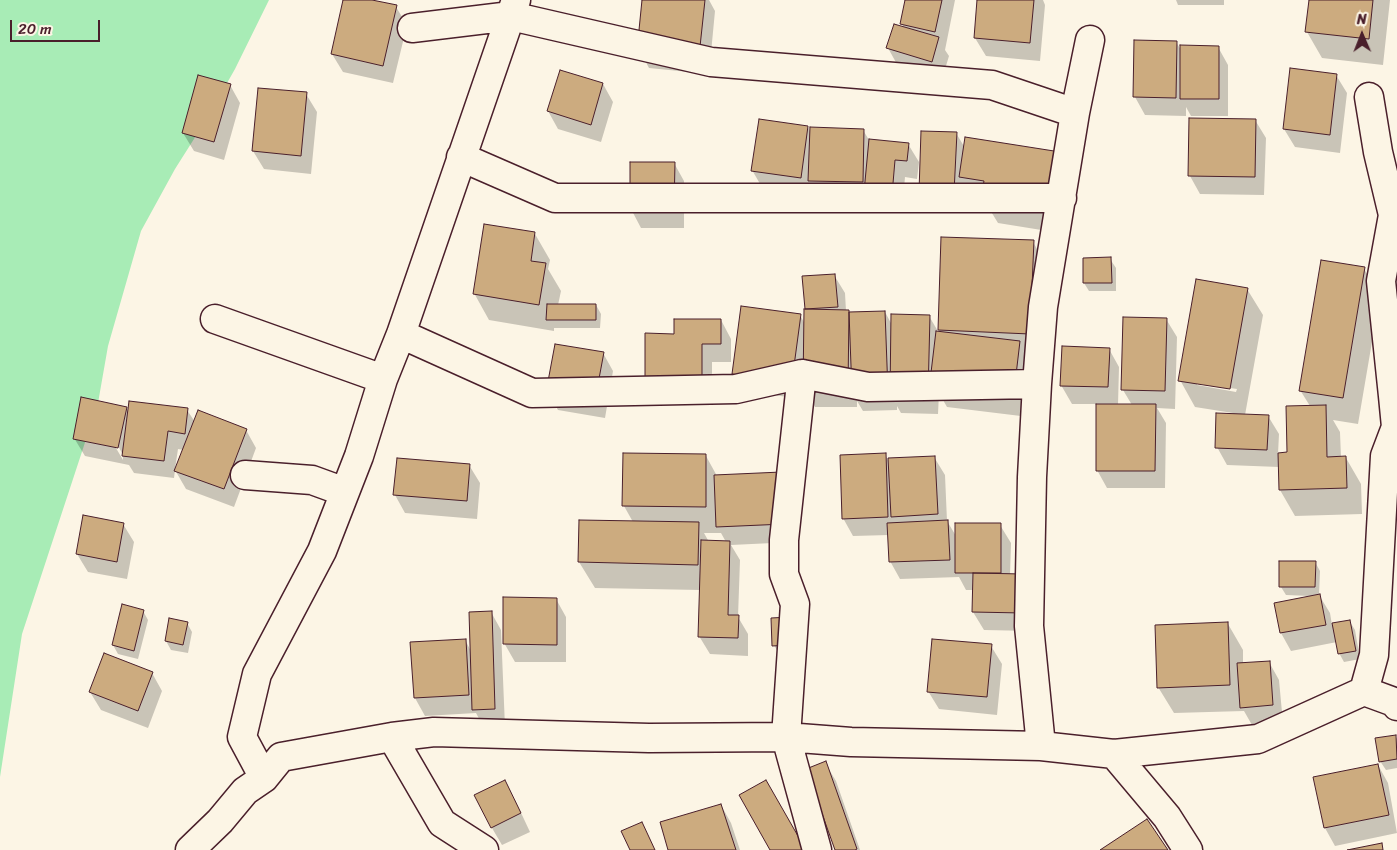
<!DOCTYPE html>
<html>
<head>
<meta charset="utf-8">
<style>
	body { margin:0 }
	#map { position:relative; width:1397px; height:850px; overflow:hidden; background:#fcf5e5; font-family:Sriracha,sans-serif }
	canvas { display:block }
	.north { position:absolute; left:1337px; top:10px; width:50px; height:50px; -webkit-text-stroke:4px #fcf5e5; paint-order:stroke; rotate:359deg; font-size:14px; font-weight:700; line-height:20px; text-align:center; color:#4a1f2b }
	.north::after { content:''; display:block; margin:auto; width:18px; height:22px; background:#4a1f2b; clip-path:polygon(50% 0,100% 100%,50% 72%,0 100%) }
	.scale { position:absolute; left:10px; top:20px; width:90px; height:22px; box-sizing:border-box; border:2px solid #4a1f2b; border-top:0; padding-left:6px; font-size:15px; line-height:18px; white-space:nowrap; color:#4a1f2b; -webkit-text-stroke:4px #fcf5e5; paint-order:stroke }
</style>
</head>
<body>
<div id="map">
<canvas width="1397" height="850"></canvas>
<div class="north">N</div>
<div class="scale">20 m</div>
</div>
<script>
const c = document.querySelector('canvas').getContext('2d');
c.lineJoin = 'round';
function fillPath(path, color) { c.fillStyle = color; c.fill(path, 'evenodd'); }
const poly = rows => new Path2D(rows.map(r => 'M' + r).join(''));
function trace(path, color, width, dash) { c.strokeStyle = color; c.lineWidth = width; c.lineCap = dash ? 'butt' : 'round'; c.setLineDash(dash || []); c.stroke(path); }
fillPath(poly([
	[0,0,269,0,235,69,206,120,175,169,141,231,108,346,98,403,22,634,0,777]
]), '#a8ecb6');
fillPath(poly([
	[344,0,367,0,396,7,407,25,393,83,343,72,332,54],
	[644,0,709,0,715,11,709,74,649,68,639,49],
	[907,0,955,0,945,50,949,56,942,79,898,66,888,48,904,28,902,24],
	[978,0,1043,0,1045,5,1040,61,986,56,975,38],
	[1176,0,1224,0,1224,5,1178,5],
	[1310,0,1390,0,1383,65,1322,58,1307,32],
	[1176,42,1181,50,1218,47,1228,65,1228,116,1191,116,1186,107,1186,116,1145,115,1135,97],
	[1292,70,1336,75,1347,93,1340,153,1295,147,1284,129],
	[603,84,613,102,601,142,558,129,548,111],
	[230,85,240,103,224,160,194,151,183,133],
	[306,94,317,112,311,174,264,169,253,151],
	[1255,120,1266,138,1264,195,1200,194,1190,176],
	[808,127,811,133,863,130,869,140,908,144,919,162,917,179,905,177,902,212,876,210,763,189,752,170],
	[956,133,965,148,1053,153,1068,179,1060,233,998,223,987,205,921,191],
	[674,163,684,181,684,228,641,228,631,209],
	[535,234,550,260,548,269,561,291,558,305,596,305,601,314,600,328,554,328,554,331,489,320,474,293],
	[942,238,1033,242,1048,268,1029,417,947,407,939,393,938,414,901,413,897,406,897,410,863,411,857,401,857,407,815,407,804,387,802,399,744,391,734,373,800,315,806,326,804,277,834,275,845,293,846,311,849,313,885,312,892,325,929,316,939,333],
	[1110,259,1116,268,1116,291,1089,291,1084,283],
	[1364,269,1380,295,1358,424,1333,420,1340,432,1341,458,1346,458,1361,484,1362,514,1295,516,1280,490,1279,467,1227,465,1217,447,1233,413,1195,407,1180,380,1247,289,1263,315,1245,415,1268,416,1279,434,1278,454,1288,453,1310,406,1300,390],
	[1197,383,1237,389,1236,392,1197,385],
	[1394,270,1397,270,1397,300],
	[1166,319,1177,337,1175,409,1157,408,1166,423,1165,488,1107,488,1097,470,1097,404,1072,404,1061,385,1109,349,1119,367,1118,405,1132,405,1123,390],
	[721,320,731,339,731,362,712,362,712,397,675,335],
	[603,353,613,371,605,418,558,410,547,392],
	[126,408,129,414,187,410,195,422,246,430,256,448,234,507,186,489,175,470,174,478,134,473,129,465,85,456,74,438],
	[116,442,123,455,123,460,113,443],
	[178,449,184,450,175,469],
	[624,455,706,456,717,476,794,542,731,545,740,560,738,617,748,634,748,656,710,654,699,636,700,590,595,588,579,562,633,522,624,506],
	[704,533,721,533,726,542,709,542],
	[885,455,888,460,934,457,945,475,947,521,956,536,1000,525,1011,543,1010,575,1032,631,984,630,973,612,974,590,966,590,959,577,900,579,890,561,889,535,853,536,843,518],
	[469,465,480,483,477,519,405,513,395,495],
	[123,524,134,542,127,579,88,572,77,554],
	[1315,562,1320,571,1319,595,1330,613,1332,625,1350,622,1355,630,1360,659,1344,662,1339,653,1337,642,1291,651,1281,633,1275,604,1310,597,1310,596,1286,595,1281,587],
	[556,599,566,617,566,662,515,662,503,641],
	[143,611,148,620,138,659,118,654,113,645],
	[491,612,501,630,505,727,484,728,476,713,425,716,415,698,465,640,471,651],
	[790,619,779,654,774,645],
	[187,623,192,632,188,653,171,650,166,641],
	[1228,624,1243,650,1243,664,1269,662,1279,680,1283,723,1252,725,1244,711,1174,713,1158,687],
	[991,646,1002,664,997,715,939,709,928,691],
	[152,673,162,691,148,728,101,710,90,692],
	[1395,736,1397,739,1397,768,1386,770,1380,761],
	[825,763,836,781,860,850,836,850],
	[1378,765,1388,783,1397,833,1335,846,1325,828],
	[515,800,530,832,502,845,492,828],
	[721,805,731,823,740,850,670,850]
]), '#0003');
const building = poly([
	[343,0,372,0,397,5,383,66,331,54,343,0],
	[642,0,705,0,699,56,637,50,642,0],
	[905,0,942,0,935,32,900,24,905,0],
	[977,0,1034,0,1030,43,974,38,977,0],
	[1309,0,1373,0,1369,39,1305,32,1309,0],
	[894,24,939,37,932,62,886,48,894,24],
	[1134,40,1177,41,1176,98,1133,97,1134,40],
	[1180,45,1219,46,1219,99,1180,99,1180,45],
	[1290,68,1337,74,1330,135,1283,129,1290,68],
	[560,70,603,83,591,125,547,111,560,70],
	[198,75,231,84,214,142,182,133,198,75],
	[258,88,307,92,301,156,252,151,258,88],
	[1189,118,1256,119,1255,177,1188,176,1189,118],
	[759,119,808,126,801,178,751,171,759,119],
	[810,127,864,129,863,182,808,181,810,127],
	[921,131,957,132,954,193,919,192,921,131],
	[965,137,1054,151,1046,207,981,197,984,181,959,177,965,137],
	[869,139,909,143,907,161,895,160,892,195,864,192,869,139],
	[630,162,675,162,674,210,630,210,630,162],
	[484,224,535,232,531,261,546,263,539,305,473,294,484,224],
	[941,237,1034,240,1030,334,938,330,941,237],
	[1111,257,1112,283,1083,283,1083,258,1111,257],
	[1321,260,1365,267,1343,398,1299,391,1321,260],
	[835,274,838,307,805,309,802,276,835,274],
	[1196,279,1248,288,1230,389,1178,381,1196,279],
	[547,304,596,304,596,320,546,320,547,304],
	[741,306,801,314,792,381,732,374,741,306],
	[804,309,849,310,848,389,803,389,804,309],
	[885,311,888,392,852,393,849,312,885,311],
	[891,314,930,315,928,396,890,395,891,314],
	[1123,317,1167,318,1165,391,1121,390,1123,317],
	[674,319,721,319,721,344,702,344,702,380,645,379,645,333,674,334,674,319],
	[936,331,1020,341,1014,392,930,381,936,331],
	[555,344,604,352,595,400,546,392,555,344],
	[1062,346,1110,348,1108,387,1060,386,1062,346],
	[81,397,127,407,118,448,73,439,81,397],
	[129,401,188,408,185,434,168,431,164,461,122,456,129,401],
	[1096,404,1156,404,1155,471,1096,471,1096,404],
	[1326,405,1327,457,1346,456,1347,488,1279,490,1278,453,1287,452,1286,406,1326,405],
	[198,410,247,429,224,489,174,471,198,410],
	[1216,413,1269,415,1267,450,1215,448,1216,413],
	[623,453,706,454,706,507,622,506,623,453],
	[886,453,888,517,842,519,840,455,886,453],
	[935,456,938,514,891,517,888,458,935,456],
	[397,458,470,464,467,501,393,495,397,458],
	[782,472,785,524,716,527,714,475,782,472],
	[83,515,124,523,117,562,76,554,83,515],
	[579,520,699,522,698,565,578,562,579,520],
	[948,520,950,560,889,562,887,523,948,520],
	[955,523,1001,523,1001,573,955,573,955,523],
	[701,540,730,541,728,615,739,615,738,638,698,637,701,540],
	[1279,561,1316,561,1315,587,1279,587,1279,561],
	[973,573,1023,574,1023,613,972,612,973,573],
	[1320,594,1326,625,1280,633,1274,603,1320,594],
	[503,597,557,598,557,645,503,644,503,597],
	[122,604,144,610,134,651,112,645,122,604],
	[492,611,495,709,472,710,469,612,492,611],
	[790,617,791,645,772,646,771,618,790,617],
	[169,618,188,622,183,645,165,641,169,618],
	[1350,620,1356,651,1338,654,1332,623,1350,620],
	[1228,622,1230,685,1157,688,1155,625,1228,622],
	[466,639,469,695,414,698,410,642,466,639],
	[932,639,992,644,987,697,927,692,932,639],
	[104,653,153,672,138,711,89,692,104,653],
	[1270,661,1273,705,1240,708,1237,663,1270,661],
	[1396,735,1397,759,1379,762,1375,738,1396,735],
	[826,761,857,849,855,850,835,850,806,769,826,761],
	[1378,764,1389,815,1324,828,1313,777,1378,764],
	[505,780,521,813,491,828,474,795,505,780],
	[766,780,806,850,770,850,739,795,766,780],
	[721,804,736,850,668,850,660,822,721,804],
	[1147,819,1168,850,1100,850,1147,819],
	[642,822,655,850,630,850,621,831,642,822],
	[1382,843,1383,850,1347,850,1382,843]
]);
fillPath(building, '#ccab7f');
trace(building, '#4a1f2b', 1);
const street = poly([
	[412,28,511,16,711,62,992,85,1075,113],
	[1369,97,1378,152,1393,215,1381,281,1393,396],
	[461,157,555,198,1062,198],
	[215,319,383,379],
	[401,334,532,393,736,389,802,374,868,387,1037,384],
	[802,374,784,540,784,574,795,604,786,737,817,850],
	[245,475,312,480,345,492],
	[1364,691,1394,702,1397,706],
	[392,737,442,823,484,850],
	[1041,746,1029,626,1032,477,1037,384,1043,307,1075,113,1090,40],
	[1114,754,1167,817,1188,850],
	[264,778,242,737,257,674,322,551,359,456,383,379,401,334,516,0],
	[190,850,220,821,245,791,264,778,281,757,392,737,434,732,649,738,786,737,851,742,1041,746,1114,754,1258,739,1364,691,1374,655,1385,456,1396,427,1393,396,1397,396]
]);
trace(street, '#4a1f2b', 31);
trace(street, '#fcf5e5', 28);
</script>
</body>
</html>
